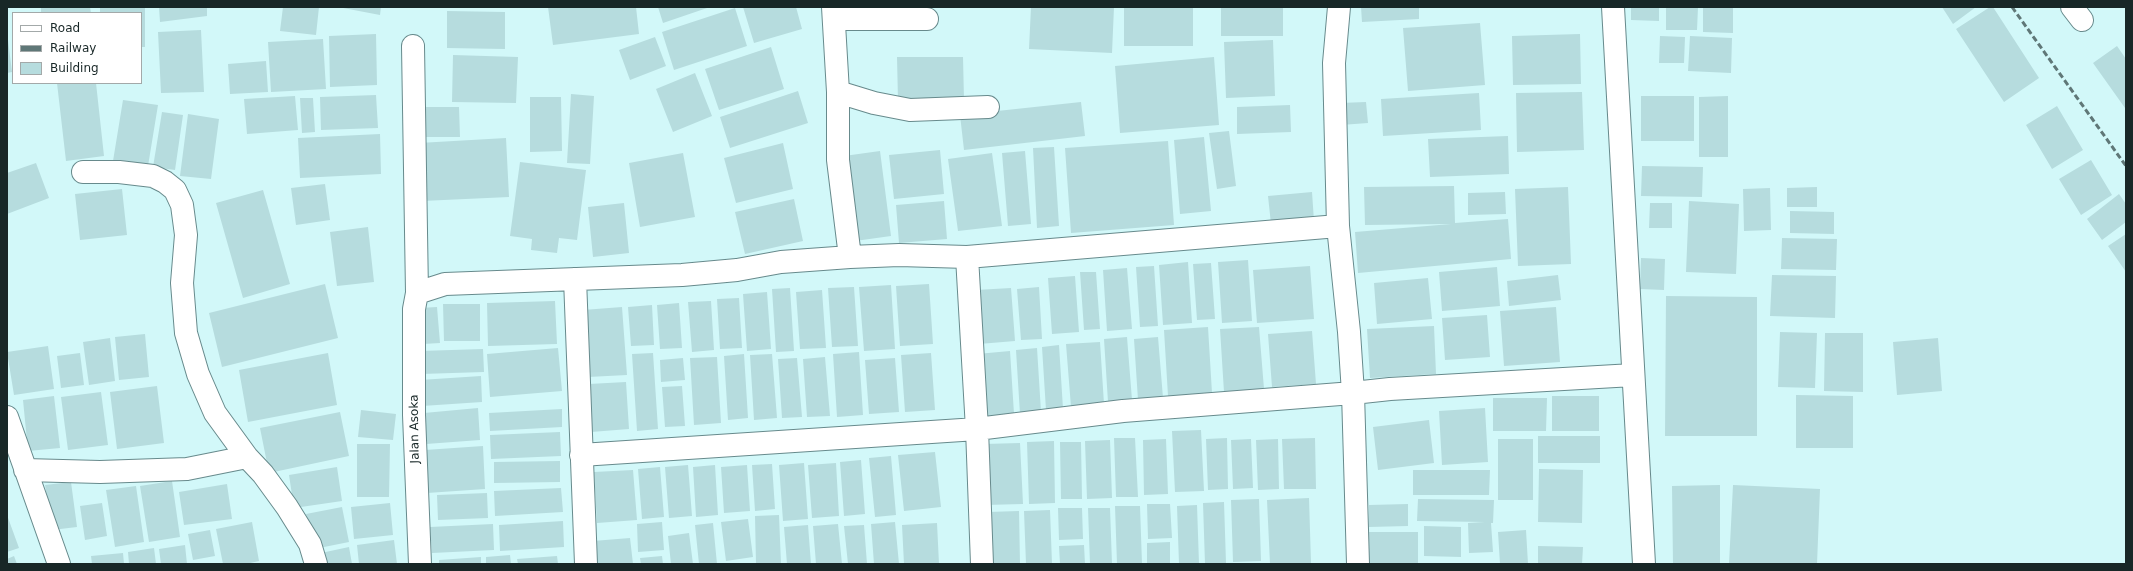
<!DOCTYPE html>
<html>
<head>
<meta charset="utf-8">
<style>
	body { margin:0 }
	#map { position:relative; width:2133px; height:571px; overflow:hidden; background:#d2f8f9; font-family:"DejaVu Sans",sans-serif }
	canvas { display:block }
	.frame { position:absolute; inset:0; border:8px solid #182727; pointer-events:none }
	.legend { position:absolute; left:12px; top:12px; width:130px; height:72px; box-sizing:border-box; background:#fff; border:1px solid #a3a9a9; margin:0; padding:5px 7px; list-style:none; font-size:12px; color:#182727 }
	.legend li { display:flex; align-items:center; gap:8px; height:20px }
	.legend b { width:20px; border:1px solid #a3a9a9 }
</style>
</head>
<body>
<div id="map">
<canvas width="2133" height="571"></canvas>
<div class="frame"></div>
<ul class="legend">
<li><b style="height:5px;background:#fff"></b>Road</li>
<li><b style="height:5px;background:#5f7777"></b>Railway</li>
<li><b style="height:11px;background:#b6dcde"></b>Building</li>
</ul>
</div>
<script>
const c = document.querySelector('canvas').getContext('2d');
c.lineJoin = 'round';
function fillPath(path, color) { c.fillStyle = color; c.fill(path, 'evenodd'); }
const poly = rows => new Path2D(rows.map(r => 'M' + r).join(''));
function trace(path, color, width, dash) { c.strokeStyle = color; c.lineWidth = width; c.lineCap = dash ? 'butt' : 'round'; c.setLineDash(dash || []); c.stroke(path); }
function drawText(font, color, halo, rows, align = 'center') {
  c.font = font + ' "DejaVu Sans",sans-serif'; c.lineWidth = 4; c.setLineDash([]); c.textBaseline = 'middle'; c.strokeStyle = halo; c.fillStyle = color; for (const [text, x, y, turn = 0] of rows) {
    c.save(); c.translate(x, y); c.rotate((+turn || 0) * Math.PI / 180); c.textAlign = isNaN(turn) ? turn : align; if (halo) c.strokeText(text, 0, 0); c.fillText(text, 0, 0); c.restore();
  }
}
fillPath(poly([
	[41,7,90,7,91,13,41,13],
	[100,7,145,7,145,47,141,47,141,13,100,13],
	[159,7,207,7,207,16,160,22],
	[283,7,319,7,316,35,280,31],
	[338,7,381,7,380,15],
	[548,7,636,7,639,34,553,45],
	[658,7,710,7,663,23],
	[743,7,796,7,802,29,754,43],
	[890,7,929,7,929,11,890,11],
	[1031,7,1114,7,1112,53,1029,49],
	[1124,7,1193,7,1193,46,1124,46],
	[1221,7,1283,7,1283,36,1221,36],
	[1361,7,1419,7,1419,19,1362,22],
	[1631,7,1659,7,1659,21,1631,20],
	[1666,7,1698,7,1697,30,1666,30],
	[1703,7,1733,8,1733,33,1703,32],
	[1942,7,1976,7,1953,24],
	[1990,7,1993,7,2039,78,2004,102,1956,29],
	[735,8,747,46,674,70,662,32],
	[447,11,505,12,505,49,447,48],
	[1480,23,1485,85,1408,91,1403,28],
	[201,30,204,92,161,93,158,32],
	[7,32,12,72,7,73],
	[376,34,377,85,330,87,329,36],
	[1580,34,1581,84,1513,85,1512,36],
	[1660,36,1685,37,1684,63,1659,63],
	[1690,36,1732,38,1731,73,1688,71],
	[655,37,666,66,630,80,619,50],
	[323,39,326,89,271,92,268,42],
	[1273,40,1275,96,1226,98,1224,42],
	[2117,46,2126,59,2125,108,2093,63],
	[771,47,784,89,719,110,705,69],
	[453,55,518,57,516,103,452,102],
	[897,57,963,57,964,100,898,101],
	[1214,57,1219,125,1120,133,1115,66],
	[266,61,268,92,230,94,228,64],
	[695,73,712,116,673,132,656,89],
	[57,83,96,83,104,156,66,161],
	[798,91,808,123,730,148,720,117],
	[1582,92,1584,150,1517,152,1516,93],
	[1479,93,1481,130,1383,136,1381,99],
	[571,94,594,96,590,164,567,163],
	[376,95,378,128,321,130,320,97],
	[295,96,298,130,247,134,244,99],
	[1641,96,1694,96,1694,141,1641,141],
	[1728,96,1728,157,1699,157,1699,97],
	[530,97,561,97,562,151,530,152],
	[300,98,313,98,315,132,302,133],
	[123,100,158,105,148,166,113,161],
	[1081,102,1085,136,964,150,960,115],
	[1366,102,1368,123,1341,125,1340,103],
	[1290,105,1291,132,1237,134,1237,107],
	[2057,106,2083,150,2052,169,2026,125],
	[423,107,459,107,460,137,423,137],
	[162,112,183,115,175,170,153,167],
	[188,114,219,119,211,179,180,176],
	[1229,131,1236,186,1217,189,1209,133],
	[380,134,381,174,300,178,298,138],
	[1508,136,1509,174,1430,177,1428,139],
	[1204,137,1211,211,1180,214,1174,140],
	[506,138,509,197,422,201,419,143],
	[1168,141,1174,225,1071,233,1065,148],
	[783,143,793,189,736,203,724,158],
	[1054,147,1059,226,1037,228,1033,148],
	[940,150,944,194,894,199,889,155],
	[880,151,891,236,855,241,844,156],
	[1025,151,1031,224,1008,226,1002,153],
	[683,153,695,217,640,227,629,163],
	[992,153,1002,226,958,231,948,159],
	[2091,160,2112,195,2081,215,2059,179],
	[520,162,586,170,577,240,559,238,557,253,531,250,532,239,510,236],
	[36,163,49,198,7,214,7,173],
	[1642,166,1703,167,1702,197,1641,196],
	[325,184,330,220,296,225,291,188],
	[1454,186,1455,223,1508,219,1511,259,1358,273,1355,232,1451,224,1365,225,1364,187],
	[1568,187,1571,264,1518,266,1515,189],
	[1817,187,1817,207,1787,207,1787,188],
	[1770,188,1771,230,1744,231,1743,189],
	[122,189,127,235,80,240,75,194],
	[263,190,290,284,243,298,216,203],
	[1312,192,1314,221,1271,224,1268,196],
	[1505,192,1506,214,1468,215,1468,193],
	[2119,194,2126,204,2126,222,2102,240,2087,219],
	[794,199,803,241,745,254,735,212],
	[944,201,947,239,899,243,896,205],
	[1689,201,1739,204,1736,274,1686,272],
	[624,203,629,253,593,257,588,207],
	[1650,203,1672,203,1672,228,1649,228],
	[1790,211,1834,212,1834,234,1790,233],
	[368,227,374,282,337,286,330,232],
	[2126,234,2126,272,2108,246],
	[1782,238,1837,239,1836,270,1781,269],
	[1641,258,1665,259,1664,290,1640,289],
	[1248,260,1252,321,1222,323,1218,262],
	[1188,262,1192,323,1163,325,1159,265],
	[1211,263,1215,319,1197,320,1193,264],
	[1154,266,1158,326,1140,327,1136,267],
	[1310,266,1314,319,1257,323,1253,270],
	[1497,267,1500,306,1442,311,1439,272],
	[1127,268,1132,329,1107,331,1103,270],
	[1080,272,1096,272,1100,329,1084,330],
	[1558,275,1561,300,1509,306,1507,281],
	[1772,275,1836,276,1835,318,1770,316],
	[1075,276,1079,332,1052,334,1048,278],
	[1428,278,1432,319,1377,324,1374,283],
	[325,284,338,338,222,367,209,313],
	[929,284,933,344,900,346,896,286],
	[891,285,895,349,864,351,859,287],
	[854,287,858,346,832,347,828,288],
	[1039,287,1042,339,1021,340,1017,289],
	[790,288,794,351,776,352,772,289],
	[1011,288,1015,341,979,344,976,290],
	[822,290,826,348,800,349,796,292],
	[767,292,771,349,747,351,743,294],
	[1666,296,1757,297,1757,436,1665,436],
	[739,298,742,348,720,349,717,299],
	[555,301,557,344,488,346,487,303],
	[711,301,714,350,692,352,688,302],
	[679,303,682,348,660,349,657,305],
	[443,304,480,304,480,341,444,341],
	[652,305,654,345,631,346,628,307],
	[437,307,440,343,423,344,420,308],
	[622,307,627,375,588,377,583,310],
	[1556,307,1560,362,1504,366,1500,311],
	[1487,315,1490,357,1445,360,1442,318],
	[1434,326,1436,374,1370,378,1367,329],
	[1208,327,1212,393,1168,396,1164,330],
	[1259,327,1264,389,1224,392,1220,329],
	[1312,331,1316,384,1272,387,1268,334],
	[1780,332,1817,333,1815,388,1778,387],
	[1825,333,1863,333,1863,392,1824,391],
	[145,334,149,377,119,380,115,337],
	[1127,337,1132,400,1108,402,1104,339],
	[1158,337,1163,398,1138,400,1134,339],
	[110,338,115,381,89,385,83,342],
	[1938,338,1942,391,1897,395,1893,342],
	[1100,342,1104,404,1071,407,1066,344],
	[1059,345,1063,409,1046,410,1042,347],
	[48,346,54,389,14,395,7,352],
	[558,348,562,391,490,397,487,354],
	[1037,348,1041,412,1020,414,1016,350],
	[483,349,484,372,421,374,420,351],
	[1010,351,1014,414,981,417,977,354],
	[859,352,863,415,837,417,833,354],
	[80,353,84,385,61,388,57,356],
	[328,353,337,405,248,422,239,370],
	[653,353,658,429,637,431,632,354],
	[931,353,935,410,905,412,901,355],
	[744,354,748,418,728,420,724,356],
	[772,354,777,418,754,420,750,355],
	[717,357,721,423,694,425,690,358],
	[825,357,830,416,807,417,803,359],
	[683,358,685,380,661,382,660,360],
	[797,358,802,417,782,418,778,359],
	[895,358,899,412,869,414,865,360],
	[481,376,482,402,422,406,420,380],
	[626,382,629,429,591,432,589,384],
	[157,386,164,443,117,449,110,392],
	[682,386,685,426,665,427,662,387],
	[101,392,108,445,68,450,61,397],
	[1796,395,1853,396,1853,448,1796,448],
	[54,396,60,448,28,451,23,400],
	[1552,396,1599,396,1599,431,1552,431],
	[1493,398,1547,398,1546,431,1493,431],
	[478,408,480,440,426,444,424,413],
	[1485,408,1488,462,1442,465,1439,411],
	[562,409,562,427,490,431,489,413],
	[361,410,396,414,393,440,358,437],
	[340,412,349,456,269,473,260,428],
	[1429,420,1434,463,1378,470,1373,427],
	[1201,430,1204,491,1175,492,1172,431],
	[560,432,561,456,491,459,490,435],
	[1538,436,1600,436,1600,463,1538,463],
	[1114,438,1135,438,1138,497,1116,497],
	[1227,438,1228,489,1208,490,1206,439],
	[1315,438,1316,489,1284,489,1282,439],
	[1166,439,1168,494,1144,495,1143,440],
	[1251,439,1253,488,1233,489,1231,440],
	[1278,439,1279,489,1258,490,1256,440],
	[1498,439,1533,439,1533,500,1498,500],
	[1110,440,1112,498,1087,499,1085,441],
	[1054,441,1055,503,1029,504,1027,442],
	[1060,442,1081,442,1082,499,1061,499],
	[1020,443,1023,504,985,505,984,444],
	[357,444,390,444,389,497,357,497],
	[483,446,485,489,427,493,425,450],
	[935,452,941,507,904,511,898,455],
	[891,456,896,515,875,517,869,458],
	[861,460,865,514,844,516,840,462],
	[560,461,560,482,494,483,494,462],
	[804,463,808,519,783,521,779,465],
	[836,463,839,516,812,518,808,465],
	[772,464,775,509,755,511,752,465],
	[688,465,692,516,669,518,665,467],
	[715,465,718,515,696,517,693,467],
	[747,465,750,511,724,513,721,467],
	[337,467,342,501,294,508,289,475],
	[660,467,664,517,642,519,638,469],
	[1539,469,1583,470,1582,523,1538,522],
	[633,470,637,520,597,523,594,472],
	[1413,470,1490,470,1489,495,1413,495],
	[172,481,180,537,149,542,140,486],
	[71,482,77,527,52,530,45,485],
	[227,484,232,519,184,525,179,492],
	[1720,485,1720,564,1673,564,1672,486],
	[1733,485,1820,489,1817,564,1729,564],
	[136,486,144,542,115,547,106,490],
	[561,488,563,512,495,516,494,491],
	[487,493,488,518,438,520,437,495],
	[1309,498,1311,563,1270,564,1267,500],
	[1259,499,1261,561,1233,562,1231,500],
	[1418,499,1494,500,1493,523,1491,523,1493,552,1469,553,1468,523,1485,522,1417,521],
	[1224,502,1226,563,1205,564,1203,503],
	[102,503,107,536,85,540,80,506],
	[390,503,393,535,354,539,351,507],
	[1147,504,1170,504,1172,538,1148,539],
	[1408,504,1408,526,1369,527,1369,505],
	[1197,505,1199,564,1179,564,1177,506],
	[1115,506,1140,506,1142,564,1117,564],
	[342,507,349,542,314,549,306,514],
	[1058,508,1082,508,1083,539,1059,540],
	[1088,508,1110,508,1112,564,1090,564],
	[1050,510,1052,564,1026,564,1024,511],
	[1019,511,1020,564,989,564,988,512],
	[7,515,19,548,7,552],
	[779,515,781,564,756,564,755,516],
	[748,519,753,557,726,561,721,522],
	[563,521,564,547,500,551,499,525],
	[252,522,259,561,246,564,223,564,216,529],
	[662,522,664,550,638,552,637,524],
	[895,522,899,564,874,564,871,524],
	[713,523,717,564,699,564,695,525],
	[937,523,939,564,904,564,902,525],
	[493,524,494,550,432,553,430,527],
	[838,524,842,564,816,564,813,526],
	[808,525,811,564,787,564,784,527],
	[864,525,867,564,848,564,844,526],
	[1424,526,1461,527,1461,557,1424,556],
	[210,530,215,556,193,560,188,534],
	[1526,530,1528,564,1500,564,1498,532],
	[1367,532,1418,532,1418,564,1367,564],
	[689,533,693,564,671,564,668,536],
	[630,538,633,564,595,564,593,541],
	[394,540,397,564,359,564,357,545],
	[1170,542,1170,564,1147,564,1147,543],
	[185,545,187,564,161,564,159,549],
	[1084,545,1085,564,1060,564,1059,546],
	[1538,546,1583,547,1582,564,1538,564],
	[349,547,352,564,323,564,321,553],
	[154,548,156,564,129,564,128,552],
	[123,553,124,564,92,564,91,556],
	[510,555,511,564,486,564,486,557],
	[14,556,17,564,7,564,7,559],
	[557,556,558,564,518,564,517,559],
	[662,556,663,564,641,564,640,558],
	[481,557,481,564,439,564,439,560]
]), '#b6dcde');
const minor = poly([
	[833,7,838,92,838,160,850,257],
	[1613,7,1644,564],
	[2072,7,2082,20],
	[834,19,927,19],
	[413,46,417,293,414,309,414,415,420,564],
	[838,92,874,103,910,110,988,107],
	[967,257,977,429,982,564],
	[575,279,586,564],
	[417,293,445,284,682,275,737,270,781,262,850,257,899,255,967,257,1338,226],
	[7,417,59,564],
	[581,455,977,429,1123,411,1353,393,1349,332,1338,226,1334,63,1339,7],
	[247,457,263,474,287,507,310,544,316,564],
	[25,470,100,472,187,469,247,457,215,413,198,374,186,333,182,283,186,235,182,205,175,190,165,182,153,176,119,172,83,172],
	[1358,564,1353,393,1390,389,1633,375]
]);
trace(minor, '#678a8c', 24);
trace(minor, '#fff', 22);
trace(poly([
	[2012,7,2126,166]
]), '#5f7777', 3, [6, 3]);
drawText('12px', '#182727', '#fff', [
	["Jalan Asoka",415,429,-91]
]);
</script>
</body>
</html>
